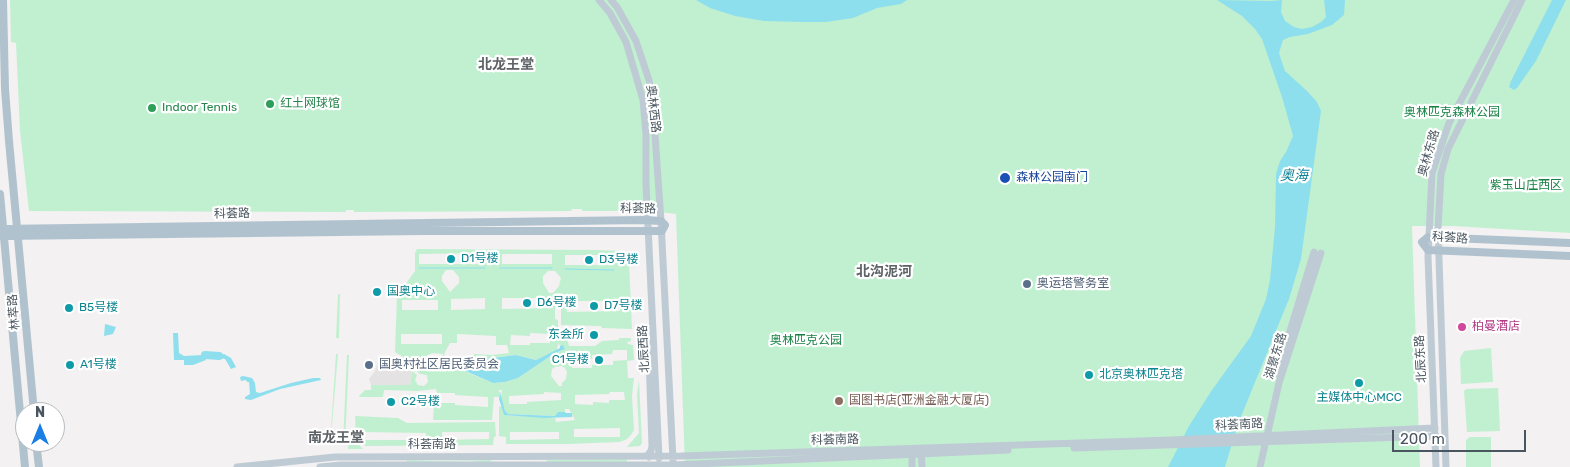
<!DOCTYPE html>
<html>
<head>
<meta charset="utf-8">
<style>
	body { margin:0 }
	#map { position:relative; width:1570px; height:467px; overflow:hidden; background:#f3f1f1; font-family:Rubik,sans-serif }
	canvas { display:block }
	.north { position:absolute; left:15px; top:402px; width:50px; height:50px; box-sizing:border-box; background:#fff; border:1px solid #b6bbbf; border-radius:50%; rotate:0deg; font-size:14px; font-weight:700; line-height:20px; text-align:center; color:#49565f }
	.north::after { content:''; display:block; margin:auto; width:18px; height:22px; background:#197fe5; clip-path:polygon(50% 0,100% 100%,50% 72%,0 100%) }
	.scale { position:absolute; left:1392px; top:430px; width:134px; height:22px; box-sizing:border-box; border:2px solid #49565f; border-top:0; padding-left:6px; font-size:15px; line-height:18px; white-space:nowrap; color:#49565f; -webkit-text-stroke:4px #fff; paint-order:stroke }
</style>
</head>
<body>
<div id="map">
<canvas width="1570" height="467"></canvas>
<div class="north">N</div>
<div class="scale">200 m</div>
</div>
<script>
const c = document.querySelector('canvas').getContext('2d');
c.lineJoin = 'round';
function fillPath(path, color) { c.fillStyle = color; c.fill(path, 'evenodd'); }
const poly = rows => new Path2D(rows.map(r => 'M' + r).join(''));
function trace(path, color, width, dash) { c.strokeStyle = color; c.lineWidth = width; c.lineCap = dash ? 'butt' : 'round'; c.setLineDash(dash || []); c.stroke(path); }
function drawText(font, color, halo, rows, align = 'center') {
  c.font = font + ' Rubik,"Noto Sans SC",sans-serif'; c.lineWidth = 4.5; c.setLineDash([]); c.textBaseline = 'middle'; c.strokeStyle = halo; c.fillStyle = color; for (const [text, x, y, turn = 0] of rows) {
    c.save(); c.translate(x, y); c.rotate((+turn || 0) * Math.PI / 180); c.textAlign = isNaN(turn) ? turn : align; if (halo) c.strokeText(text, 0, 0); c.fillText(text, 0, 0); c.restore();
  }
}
fillPath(poly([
	[388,358,407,362,408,369,412,371,410,385,371,385,369,379,375,371,378,361]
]), '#e4e2e3');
fillPath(poly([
	[10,0,1570,0,1570,233,1453,226,1412,226,1420,467,685,467,676,214,637,209,637,211,582,211,582,209,572,209,571,211,354,212,354,210,346,210,346,212,29,211,20,131,16,43,11,42],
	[417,249,597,250,620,251,629,262,632,329,602,328,601,326,561,325,561,293,555,294,555,319,558,320,558,329,565,332,569,346,595,346,602,341,619,340,619,338,631,338,631,341,627,342,628,344,633,345,634,360,627,361,628,378,634,378,632,396,634,430,631,435,627,439,620,442,567,444,506,444,506,437,499,436,499,406,502,407,504,415,555,418,556,422,575,420,569,409,565,409,565,412,558,412,556,416,508,414,505,411,501,399,502,390,498,390,500,392,499,397,494,397,492,420,433,420,434,403,455,403,455,405,488,407,488,397,455,395,455,393,437,393,436,389,417,391,384,390,383,397,359,397,360,395,365,390,371,390,371,385,410,385,412,371,417,375,415,380,418,385,424,386,428,382,427,375,420,374,413,368,413,361,403,357,395,352,397,296,415,271,415,253],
	[483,253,483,264,419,264,419,254],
	[502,254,552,254,552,264,502,264],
	[565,255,613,255,614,265,565,265],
	[446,270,453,270,459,277,459,283,450,292,442,281,442,276],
	[548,271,555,271,561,278,559,286,553,293,549,293,543,283,543,276],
	[485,298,485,309,451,310,451,299],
	[502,298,552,298,553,308,502,309],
	[402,300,438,300,438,310,402,310],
	[567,301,620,301,620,311,567,312],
	[530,333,550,334,550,343,530,343,530,345,510,345,511,335,530,336],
	[401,334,442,334,442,344,401,344],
	[457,334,496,336,496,345,507,345,509,353,491,355,475,354,468,357,460,356,456,365,450,366,465,366,485,359,516,355,536,360,557,350,558,343,560,346,563,345,565,349,555,353,518,378,505,382,493,383,459,369,450,369,445,372,442,371,441,365,445,355,444,354,450,343,457,343],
	[613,350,627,350,627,360,613,361,613,365,592,365,592,368,572,368,572,359,592,359,592,355,612,354],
	[432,353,443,354,439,365,422,358],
	[561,366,565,368,567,372,566,379,561,384,563,386,559,386,551,376,552,369,555,367],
	[544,392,561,393,561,400,527,402,527,404,509,404,509,396,544,394],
	[610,392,624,392,625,400,609,400,609,403,593,402,593,405,575,404,575,395,609,394],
	[620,428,620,437,574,437,574,429],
	[510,432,559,432,559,439,510,440],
	[338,294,340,294,339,338,336,338],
	[1491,348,1493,382,1461,384,1460,358,1464,351],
	[336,354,338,354,330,448,331,430],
	[347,355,349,355,345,443,343,443],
	[639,380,642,443,640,446,627,447,639,433,637,395],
	[1498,388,1500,431,1467,432,1464,391,1466,389],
	[355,416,398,418,407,423,495,422,496,436,494,437,493,445,365,446,358,441,356,436],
	[363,432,426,433,426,440,363,440],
	[442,432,489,432,489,439,442,440],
	[349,435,363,449,348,449],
	[1470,437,1491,437,1491,467,1466,467,1466,440],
	[627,459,627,462,549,463,546,460],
	[406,460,435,461,491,460,491,463,469,461,408,463]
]), '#c1f0d0');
fillPath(poly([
	[696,0,907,0,901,4,877,8,853,18,826,22,801,22,764,21,735,16,710,8],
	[1217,0,1270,1,1282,0,1281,12,1285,21,1294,27,1302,29,1312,27,1321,22,1326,17,1324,0,1345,0,1344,15,1332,25,1308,34,1290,37,1283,40,1279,53,1285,71,1307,91,1317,102,1321,111,1301,259,1289,299,1238,424,1225,467,1168,467,1189,426,1212,390,1251,336,1266,299,1270,280,1275,227,1276,174,1280,161,1286,152,1293,136,1282,97,1262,39,1255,29,1242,16],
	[1552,0,1566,0,1536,61,1517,88,1514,90,1509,87,1511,81],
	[105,324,116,327,113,334,104,336],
	[173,333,178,333,179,353,184,356,203,355,206,360,193,365,184,365,184,360,174,360],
	[563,345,565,349,555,353,518,378,505,382,493,383,463,370,450,369,450,366,465,366,485,359,516,355,536,360,560,348,560,346],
	[224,354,231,358,236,367,231,369,225,359,219,358,221,355],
	[243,376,252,378,255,383,256,392,260,393,291,383,313,378,320,378,321,380,280,389,251,400,245,399,245,397,250,394,249,382,247,382,246,380,241,381,240,377],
	[500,392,505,411,508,414,555,416,558,412,565,412,566,413,572,413,572,417,544,418,504,415,499,399]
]), '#8edfed');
trace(poly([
	[419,268,485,268],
	[500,268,552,268],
	[565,269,614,270]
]), '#8edfed', 1);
trace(poly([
	[205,355,219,356]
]), '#8edfed', 8);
trace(poly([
	[599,0,610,13,626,42,643,100,646,135,646,184,659,458],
	[611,0,617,7,636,41,649,80,654,121,661,221,673,460],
	[1277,374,1314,252],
	[1074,448,1436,436],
	[921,450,922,467],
	[912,452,912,467],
	[649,457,647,456,651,451,652,446,649,355,652,342],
	[237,467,335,457,681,456,1171,440,1435,428],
	[320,467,341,465,673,465,1008,450],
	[1260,467,1279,383,1321,253],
	[1436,467,1428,257,1432,173,1449,123,1514,0],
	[1446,467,1438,229,1441,174,1448,149,1522,0]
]), '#bfcbd4', 7);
trace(poly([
	[3,0,5,89,9,141,34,412],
	[0,194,25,467],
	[0,229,642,220,661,221,665,225,662,231,423,231,0,236],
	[1570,243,1428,237,1422,242,1428,250,1570,256],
	[36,442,39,467]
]), '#b1c2cf', 8);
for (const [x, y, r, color] of [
	[270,104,5,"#2e9e5b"],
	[152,108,5,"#2e9e5b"],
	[1005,178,6,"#1a4fb4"],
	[451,259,5,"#0f9aa8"],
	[589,260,5,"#0f9aa8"],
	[1027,284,5,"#5c6f8a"],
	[377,292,5,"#0f9aa8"],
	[527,303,5,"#0f9aa8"],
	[594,306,5,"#0f9aa8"],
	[69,308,5,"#0f9aa8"],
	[1462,327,5,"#d1479c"],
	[594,335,5,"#0f9aa8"],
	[599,360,5,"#0f9aa8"],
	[70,365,5,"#0f9aa8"],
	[369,365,5,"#5c6f8a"],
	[1089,375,5,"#0f9aa8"],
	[1359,383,5,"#0f9aa8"],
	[839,401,5,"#8d6e63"],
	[391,402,5,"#0f9aa8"]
]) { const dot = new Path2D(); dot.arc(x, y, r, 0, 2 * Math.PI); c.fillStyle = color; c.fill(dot); trace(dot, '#fff', 2); }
drawText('12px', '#27864d', '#fff', [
	["红土网球馆",280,104],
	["Indoor Tennis",162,108]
], 'left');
drawText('12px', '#49565f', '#fff', [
	["奥林西路",653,109,83],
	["奥林东路",1429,153,-74],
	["科荟路",638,209,1],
	["科荟路",232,214,-1],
	["科荟路",1450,238,4],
	["林萃路",14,312,-95],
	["北辰西路",644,349,-93],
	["湖景东路",1276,356,-73],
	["北辰东路",1421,359,-93],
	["科荟南路",1239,425,-3],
	["科荟南路",835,440,-1],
	["科荟南路",432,445]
]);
drawText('12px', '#188246', '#fff', [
	["奥林匹克森林公园",1452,113],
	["紫玉山庄西区",1526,186],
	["奥林匹克公园",806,341]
]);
drawText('12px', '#164399', '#fff', [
	["森林公园南门",1016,178]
], 'left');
drawText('12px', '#0d838f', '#fff', [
	["D1号楼",461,259],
	["D3号楼",599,260],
	["国奥中心",387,292],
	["D6号楼",537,303],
	["D7号楼",604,306],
	["B5号楼",79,308],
	["东会所",584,335,"right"],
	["C1号楼",589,360,"right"],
	["A1号楼",80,365],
	["北京奥林匹克塔",1099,375],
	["主媒体中心MCC",1359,398,"center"],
	["C2号楼",401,402]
], 'left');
drawText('12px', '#4e5e75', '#fff', [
	["奥运塔警务室",1037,284],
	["国奥村社区居民委员会",379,365]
], 'left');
drawText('12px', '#b23c85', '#fff', [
	["柏曼酒店",1472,327]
], 'left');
drawText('12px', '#785e54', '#fff', [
	["国图书店(亚洲金融大厦店)",849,401]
], 'left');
drawText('bold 14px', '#5d6266', '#fff', [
	["北龙王堂",506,65],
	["北沟泥河",884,272],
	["南龙王堂",336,438]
]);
drawText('italic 14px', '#0e8296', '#fff', [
	["奥海",1294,176]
]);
</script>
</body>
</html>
